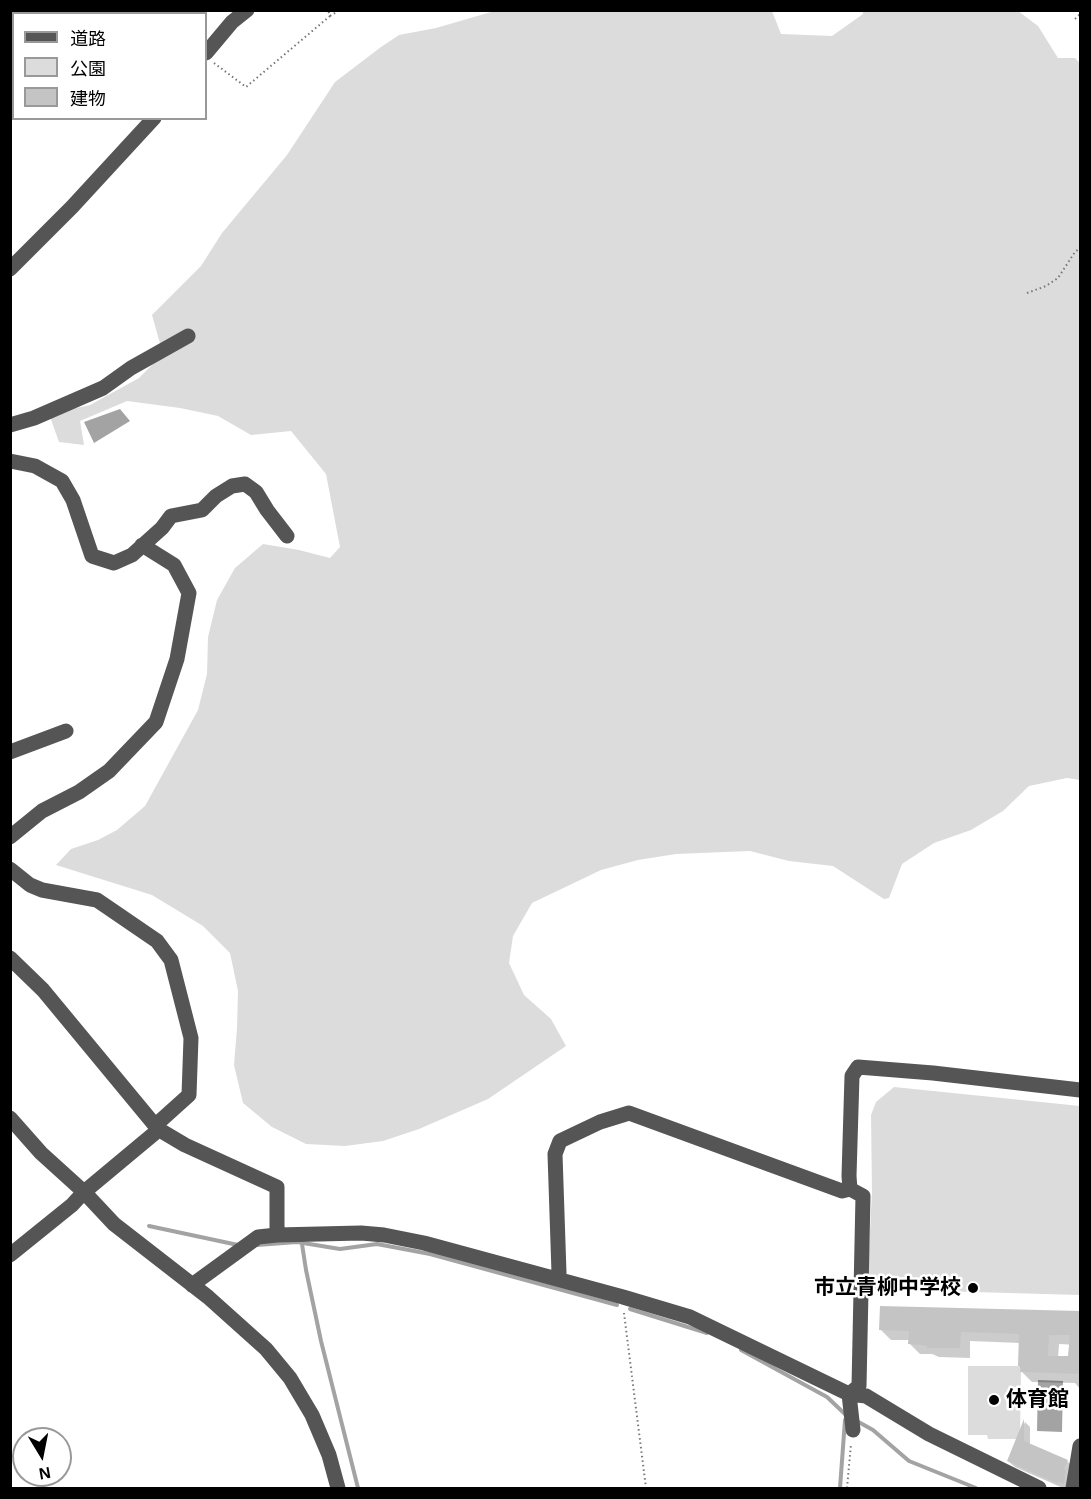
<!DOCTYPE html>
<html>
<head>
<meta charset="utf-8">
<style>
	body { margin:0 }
	#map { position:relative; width:1091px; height:1499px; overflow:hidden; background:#fff; font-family:Helvetica,"Noto Sans JP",sans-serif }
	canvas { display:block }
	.frame { position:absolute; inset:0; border:12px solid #000; pointer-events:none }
	.legend { position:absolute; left:12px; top:12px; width:195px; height:108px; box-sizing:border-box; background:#fff; border:2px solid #999; margin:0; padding:8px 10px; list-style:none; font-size:18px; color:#000 }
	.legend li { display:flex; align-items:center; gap:12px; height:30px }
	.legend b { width:30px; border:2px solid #999 }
	.north { position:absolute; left:12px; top:1427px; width:60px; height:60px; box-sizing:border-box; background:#fff; border:2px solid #999; border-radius:50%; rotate:170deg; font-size:16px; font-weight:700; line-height:24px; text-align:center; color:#000 }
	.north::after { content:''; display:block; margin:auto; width:21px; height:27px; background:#000; clip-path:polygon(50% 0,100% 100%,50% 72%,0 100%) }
</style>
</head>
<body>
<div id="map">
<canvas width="1091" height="1499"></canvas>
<div class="frame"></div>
<ul class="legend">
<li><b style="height:8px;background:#555"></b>道路</li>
<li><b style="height:16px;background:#dcdcdc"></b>公園</li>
<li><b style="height:16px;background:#c4c4c4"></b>建物</li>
</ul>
<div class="north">N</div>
</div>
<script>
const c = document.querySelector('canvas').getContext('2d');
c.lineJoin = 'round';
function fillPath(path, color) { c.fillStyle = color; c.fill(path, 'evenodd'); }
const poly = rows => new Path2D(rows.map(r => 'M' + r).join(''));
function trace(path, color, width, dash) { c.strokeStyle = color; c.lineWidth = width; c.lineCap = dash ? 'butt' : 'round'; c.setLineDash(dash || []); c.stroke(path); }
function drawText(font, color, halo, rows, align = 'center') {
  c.font = font + ' Helvetica,"Noto Sans JP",sans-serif'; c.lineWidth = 5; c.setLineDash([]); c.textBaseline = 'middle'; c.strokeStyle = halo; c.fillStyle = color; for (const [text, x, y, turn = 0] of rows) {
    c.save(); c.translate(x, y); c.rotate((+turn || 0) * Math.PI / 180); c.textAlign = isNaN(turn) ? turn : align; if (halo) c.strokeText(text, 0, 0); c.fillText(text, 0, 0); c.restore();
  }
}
fillPath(poly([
	[498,10,772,11,781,34,832,36,863,14,863,11,1018,11,1038,26,1058,58,1075,58,1080,63,1080,780,1067,778,1029,786,1003,811,971,830,934,843,902,864,889,898,884,899,833,866,789,861,750,851,676,854,638,860,601,870,532,903,513,936,509,963,524,995,551,1019,566,1046,488,1099,419,1129,383,1141,345,1146,306,1144,272,1127,243,1103,234,1065,237,1028,238,991,230,953,203,926,152,895,56,865,71,849,98,840,117,830,145,806,198,710,207,674,208,637,217,600,235,568,263,544,299,550,330,558,340,547,326,474,291,431,251,435,218,416,180,408,127,401,80,421,84,445,59,442,49,414,90,405,139,378,163,354,152,315,201,266,222,233,287,155,335,82,381,47,399,35,436,28],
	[894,1087,1080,1106,1080,1295,867,1289,872,1192,871,1115,876,1102],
	[968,1366,1021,1366,1020,1439,988,1439,987,1435,968,1435]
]), '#dcdcdc');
fillPath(poly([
	[120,409,130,421,94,443,84,422],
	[1038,1380,1063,1381,1062,1432,1037,1431]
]), '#a3a3a3');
fillPath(poly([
	[881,1308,1080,1312,1080,1349,1077,1345,1059,1344,1058,1358,1080,1363,1080,1389,1075,1383,1032,1382,1022,1372,1020,1366,1020,1343,970,1341,970,1358,939,1357,932,1354,920,1354,910,1344,910,1340,891,1340,880,1329],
	[1025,1422,1030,1427,1030,1445,1067,1461,1073,1467,1068,1488,1063,1488,1015,1467,1008,1461]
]), '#0003');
trace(poly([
	[149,1226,238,1245],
	[302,1244,306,1270,321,1341,358,1488],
	[257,1245,297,1242,340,1249,377,1244,430,1254,617,1305],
	[630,1309,707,1333],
	[741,1350,827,1397,846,1415],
	[855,1420,873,1430,909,1461,976,1488],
	[840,1488,845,1420]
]), '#a3a3a3', 4);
fillPath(poly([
	[880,1306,1080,1311,1080,1374,1020,1372,1021,1366,1018,1366,1019,1334,961,1332,960,1348,927,1348,927,1346,921,1345,908,1344,909,1331,879,1330],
	[1049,1335,1070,1335,1068,1356,1048,1356],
	[1024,1419,1024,1441,1068,1460,1064,1469,1066,1470,1064,1484,1059,1482,1058,1484,1007,1461]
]), '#c4c4c4');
trace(poly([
	[77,14,80,10],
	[330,16,340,10],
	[1075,19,1080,14],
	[214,63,246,87,330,16,328,10],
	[10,79,14,76],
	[1027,293,1046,286,1058,278,1075,252,1080,248],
	[624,1313,646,1488],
	[847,1488,851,1444]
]), '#777', 2, [1.5, 3]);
trace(poly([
	[122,10,127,14],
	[206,53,232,22,247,10],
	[10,269,72,207,154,118],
	[10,425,34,418,103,388,131,368,188,336],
	[10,461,35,466,62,481,73,500,92,556,114,563,132,555,162,528,171,516,202,510,216,496,232,486,245,484,256,492,267,510,287,536],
	[10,752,66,731],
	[10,837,42,811,79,792,109,771,156,722,177,659,189,593,174,565,142,545],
	[10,869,30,885,42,890,97,900,157,941,171,960,191,1038,189,1095,159,1122,156,1132,84,1192,72,1205,10,1255],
	[10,958,43,990,158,1129,185,1145,277,1187,277,1235],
	[10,1118,41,1153,84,1192,114,1224,208,1297,266,1349,290,1378,312,1415,329,1455,338,1488],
	[850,1189,849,1176,852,1076,858,1067,933,1073,1080,1090],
	[557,1279,559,1273,555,1154,560,1141,600,1122,629,1113,842,1191,850,1189,863,1196,859,1386,849,1394,853,1430],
	[192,1285,258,1237,277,1235,361,1233,384,1235,424,1243,623,1297,690,1317,849,1394,866,1396,929,1434,1039,1488],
	[1073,1488,1080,1446]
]), '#555', 15);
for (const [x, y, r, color] of [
	[973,1288,6,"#000"],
	[994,1400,6,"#000"]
]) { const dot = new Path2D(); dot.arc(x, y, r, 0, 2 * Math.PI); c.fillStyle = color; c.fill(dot); trace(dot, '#fff', 2); }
drawText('bold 21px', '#000', '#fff', [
	["市立青柳中学校",961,1288],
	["体育館",1006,1400,"left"]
], 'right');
</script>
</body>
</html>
